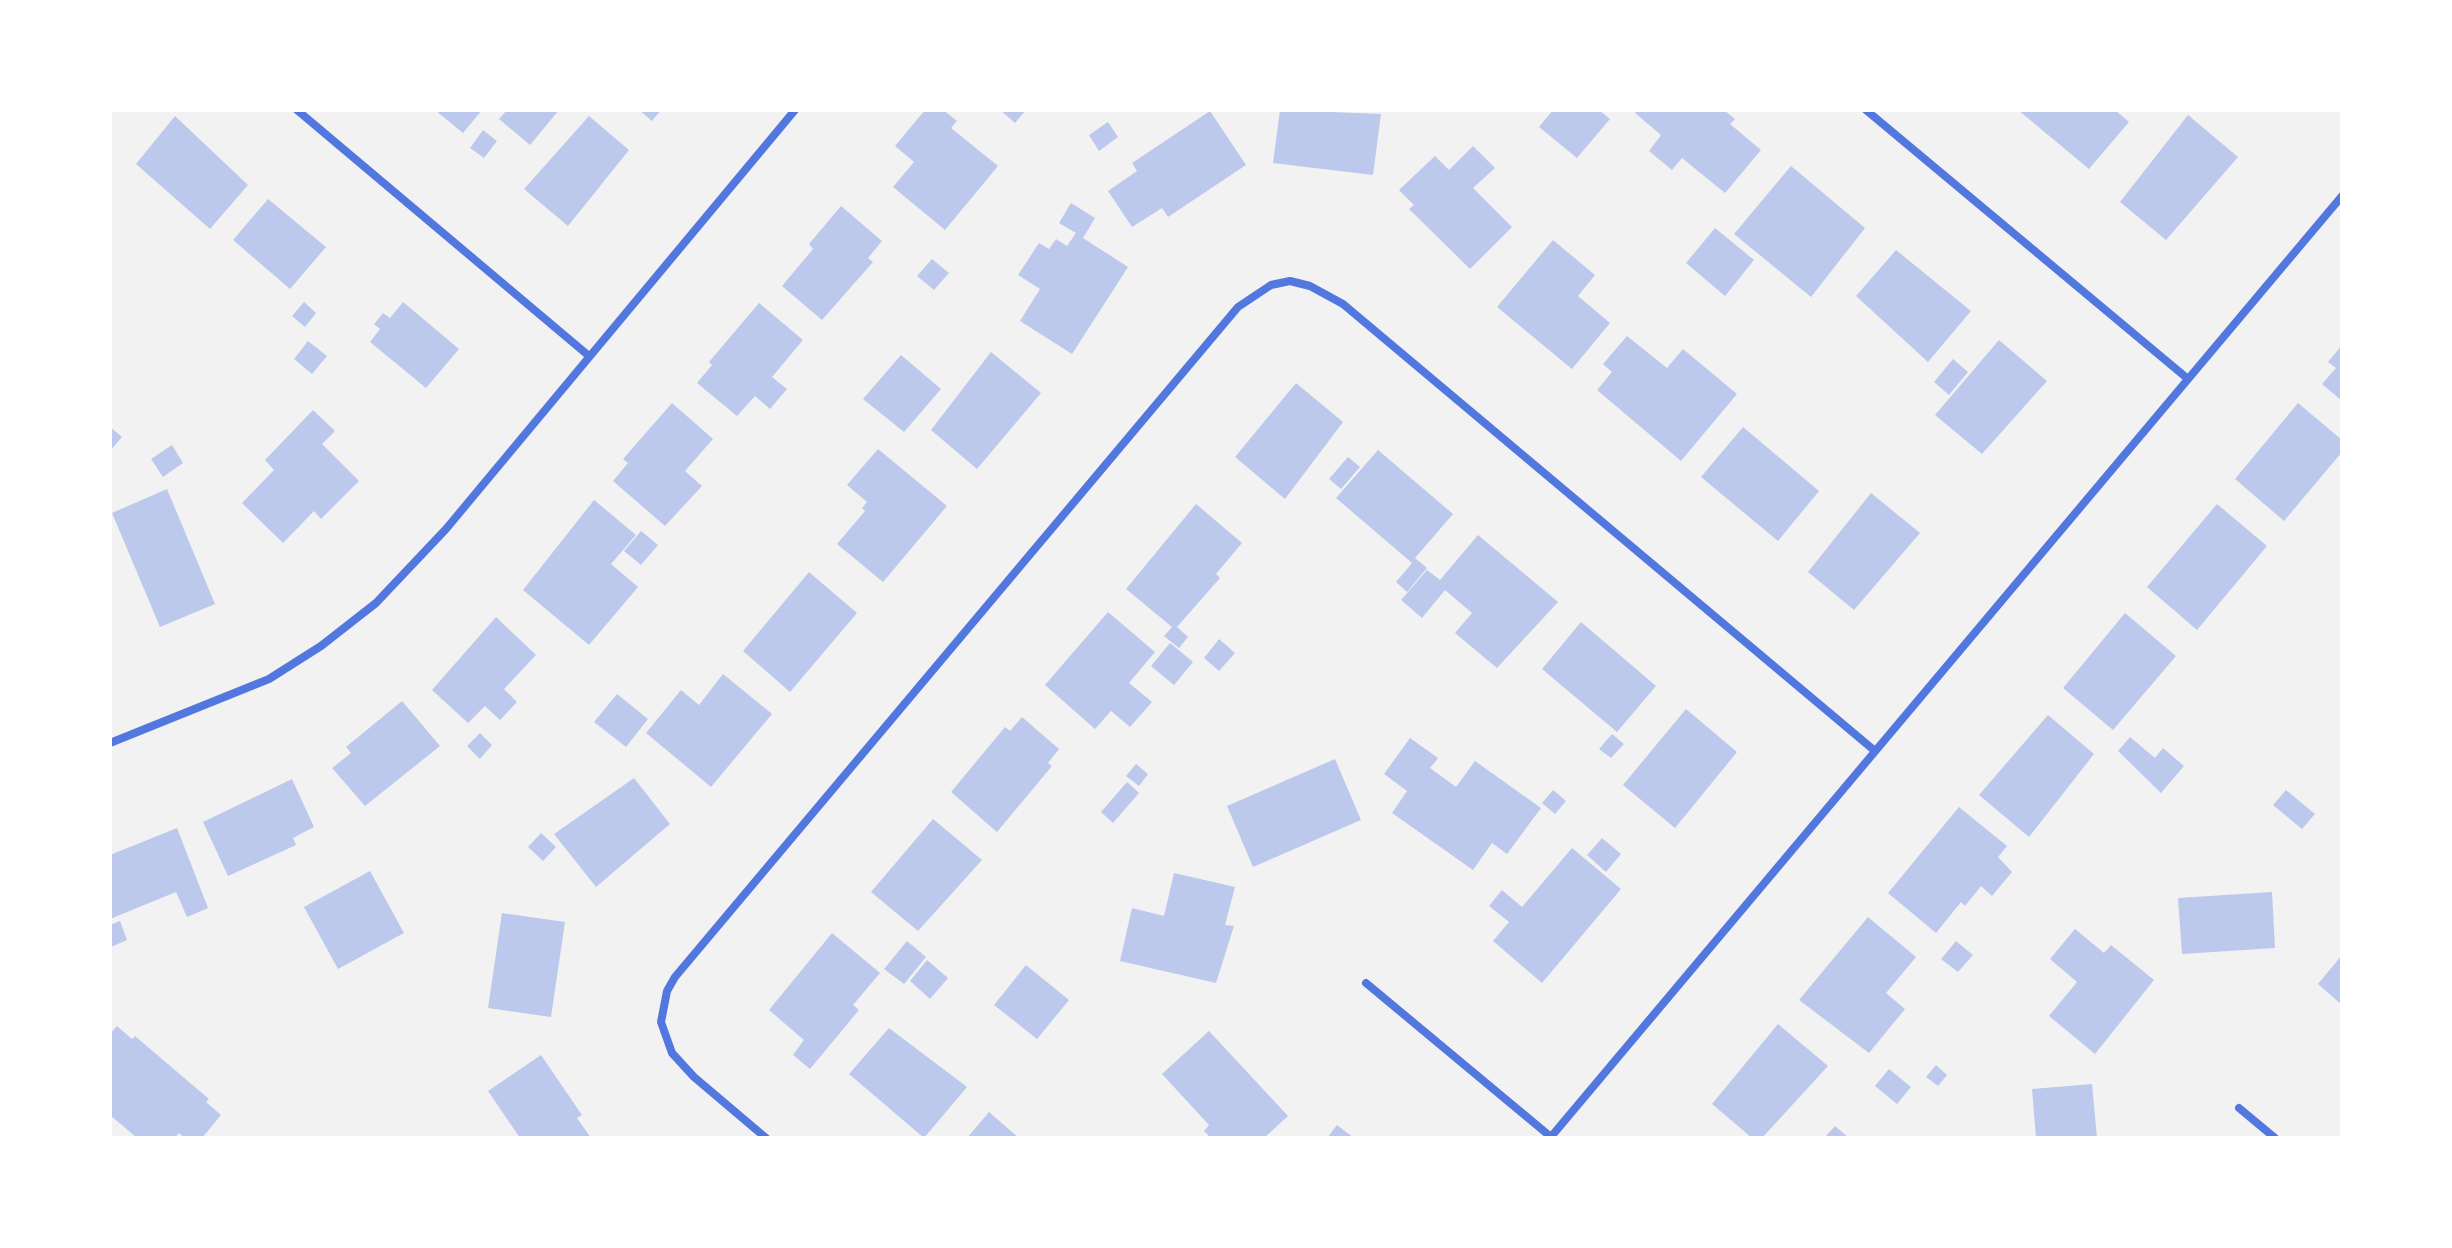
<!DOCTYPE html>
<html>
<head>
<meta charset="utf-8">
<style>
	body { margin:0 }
	#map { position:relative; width:2452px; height:1248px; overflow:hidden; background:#f2f2f2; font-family:Ubuntu,sans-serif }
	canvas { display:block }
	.frame { position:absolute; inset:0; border:112px solid #fff; pointer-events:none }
</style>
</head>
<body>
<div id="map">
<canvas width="2452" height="1248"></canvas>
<div class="frame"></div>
</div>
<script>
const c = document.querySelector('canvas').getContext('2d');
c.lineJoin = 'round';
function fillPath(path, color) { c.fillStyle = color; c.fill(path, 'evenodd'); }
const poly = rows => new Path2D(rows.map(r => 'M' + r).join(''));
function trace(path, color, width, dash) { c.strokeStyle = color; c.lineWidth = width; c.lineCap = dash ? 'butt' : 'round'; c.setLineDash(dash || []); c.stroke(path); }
fillPath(poly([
	[435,110,482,110,463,133],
	[507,110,559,110,530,145,499,119],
	[639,110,661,110,652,121],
	[925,110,943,110,957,121,951,128,998,166,945,230,893,187,914,162,895,146],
	[1000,110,1026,110,1015,123],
	[1280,110,1381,114,1373,175,1273,163],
	[1553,110,1599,110,1610,119,1577,158,1539,127],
	[1637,110,1724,110,1735,119,1730,124,1761,150,1725,193,1682,158,1672,170,1649,151,1661,135,1635,113],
	[2018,110,2115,110,2129,122,2089,169],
	[1210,111,1246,165,1168,217,1162,208,1132,227,1108,191,1137,171,1132,163],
	[2188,115,2238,157,2166,240,2120,202],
	[175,116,248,185,210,229,136,164],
	[589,116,629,150,568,226,524,189],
	[1108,122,1118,137,1099,151,1089,135],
	[483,130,497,141,484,158,470,148],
	[1473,146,1495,168,1473,188,1512,227,1470,269,1409,209,1414,205,1399,190,1435,156,1449,170],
	[1791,166,1865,228,1811,297,1734,234],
	[268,199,326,247,290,289,233,240],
	[1071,203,1095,218,1083,238,1128,267,1072,354,1020,321,1040,289,1018,275,1039,243,1049,249,1056,239,1067,246,1076,233,1059,223],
	[841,206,882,241,868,258,873,262,822,320,782,286,813,249,809,244],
	[1715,228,1754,260,1725,296,1686,263],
	[1553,240,1595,275,1578,296,1610,323,1572,369,1497,307],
	[1896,250,1971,311,1928,362,1856,296],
	[932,259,949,273,934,290,917,276],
	[304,302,316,313,305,327,292,316],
	[403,302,459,349,426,388,370,342,380,329,374,324,383,313,390,318],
	[759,303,803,340,772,377,787,389,770,409,755,396,737,416,697,383,712,365,709,362],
	[1627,336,1667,368,1683,349,1737,394,1681,461,1597,390,1612,372,1603,364],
	[1999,340,2047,381,1982,454,1935,415],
	[308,341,327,356,312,374,294,359],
	[2342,345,2342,401,2322,384,2336,368,2328,362],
	[991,352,1041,393,977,469,931,430],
	[901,355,941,389,904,432,863,399],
	[1953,359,1968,372,1949,395,1934,382],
	[1296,383,1343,422,1285,499,1235,457],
	[672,403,713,439,685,471,702,486,665,526,613,481,628,463,623,459],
	[2298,403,2342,440,2342,452,2284,521,2235,479],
	[313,410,335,431,322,444,359,481,321,519,314,511,283,543,242,503,274,470,265,460],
	[110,427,122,437,110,451],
	[1743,427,1819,491,1778,541,1701,477],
	[172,445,183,463,163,477,151,459],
	[878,449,947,506,883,582,837,544,865,511,862,508,867,502,847,485],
	[1378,450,1453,514,1415,558,1427,568,1407,592,1396,582,1412,563,1336,498],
	[1348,457,1360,467,1341,489,1329,479],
	[167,489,215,604,160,627,112,513],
	[1871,493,1920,533,1854,610,1808,572],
	[594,500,636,535,611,564,638,587,589,645,523,590],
	[1196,504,1242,543,1216,574,1220,578,1177,627,1188,637,1179,648,1164,636,1172,627,1126,589],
	[2217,504,2267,546,2197,630,2147,587],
	[641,531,658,545,641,565,624,551],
	[1478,535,1558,602,1497,668,1455,633,1472,613,1445,590,1422,618,1401,600,1427,570,1440,580],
	[809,572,857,613,790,692,743,651],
	[1108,612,1155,652,1129,683,1152,702,1130,727,1111,711,1095,729,1045,685],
	[2125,613,2176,656,2113,730,2063,688],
	[496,617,536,655,504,689,517,702,500,720,485,706,468,723,432,690],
	[1581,622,1656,686,1617,732,1542,669],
	[1219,639,1235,653,1219,671,1204,658],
	[1170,643,1193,662,1174,685,1151,666],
	[723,674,772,714,711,787,646,733,681,690,699,705],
	[617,694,648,719,626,747,594,722],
	[402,701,440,746,365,806,332,768,351,753,346,747],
	[1686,709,1737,752,1675,828,1623,785],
	[2048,715,2094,754,2029,837,1979,795],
	[1022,717,1059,749,1048,763,1052,766,997,832,951,792,1005,727,1010,731],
	[480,733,492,745,480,759,467,746],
	[1612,734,1624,744,1611,758,1599,749],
	[2130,737,2155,758,2163,748,2184,766,2161,793,2118,751],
	[1410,738,1438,758,1430,768,1456,787,1475,761,1541,808,1507,854,1492,843,1473,870,1392,813,1407,791,1384,774],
	[1335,759,1361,820,1253,867,1227,806],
	[1136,764,1148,774,1139,786,1126,776],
	[634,778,670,824,596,887,554,834],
	[292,779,314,827,293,838,296,845,228,876,203,822],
	[1127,782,1139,793,1113,823,1101,812],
	[1553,790,1566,801,1555,814,1542,803],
	[2286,790,2315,814,2302,829,2273,805],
	[1959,807,2007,846,1998,857,2012,872,1992,896,1981,886,1965,906,1961,902,1936,933,1888,893],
	[933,819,982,860,918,931,871,892],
	[177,828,208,908,187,917,176,892,110,919,110,855],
	[541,833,556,847,543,861,528,847],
	[1602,838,1621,854,1606,872,1587,855],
	[1572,848,1621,889,1542,983,1493,941,1509,922,1489,906,1502,890,1522,907],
	[370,871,404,933,338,969,304,907],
	[1174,873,1235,887,1225,925,1234,926,1216,983,1120,961,1132,908,1164,916],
	[2272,892,2275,948,2182,954,2178,898],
	[502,913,565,922,551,1017,488,1008],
	[1868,917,1916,957,1886,993,1905,1009,1869,1053,1799,1000],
	[120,921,127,940,111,947,110,925],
	[2075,929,2104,953,2111,945,2154,980,2095,1054,2049,1016,2077,982,2050,959],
	[832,933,880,973,853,1005,859,1010,810,1069,793,1055,804,1040,769,1010],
	[907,941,926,957,904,984,884,969],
	[1956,941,1973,955,1958,972,1941,959],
	[2342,955,2342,1005,2318,984],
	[927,960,948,978,930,999,910,981],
	[1026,965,1069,1000,1037,1039,994,1005],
	[1778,1024,1828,1066,1762,1138,1752,1138,1712,1104],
	[117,1026,132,1039,135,1036,209,1099,206,1102,221,1115,202,1138,185,1138,179,1133,175,1138,137,1138,110,1115,110,1034],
	[889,1028,967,1087,924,1138,849,1074],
	[1209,1031,1288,1116,1264,1138,1211,1138,1204,1131,1209,1125,1162,1074],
	[541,1055,582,1115,577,1118,591,1138,520,1138,488,1091],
	[1936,1065,1947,1075,1938,1086,1926,1077],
	[1889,1069,1911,1087,1897,1104,1875,1086],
	[2092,1084,2097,1138,2036,1138,2032,1089],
	[989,1112,1019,1138,967,1138],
	[1337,1125,1354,1138,1327,1138],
	[1835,1126,1849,1138,1824,1138]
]), '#bdc9ec');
trace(poly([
	[297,110,589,356],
	[1866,110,2188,379],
	[110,743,269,679,321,646,376,603,446,529,795,110],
	[1366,983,1551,1137],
	[2239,1108,2275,1138],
	[766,1138,694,1077,672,1053,661,1022,667,991,675,977,1238,307,1271,285,1290,281,1310,286,1343,304,1875,751],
	[1550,1138,2342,196]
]), '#5277de', 8);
</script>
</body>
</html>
